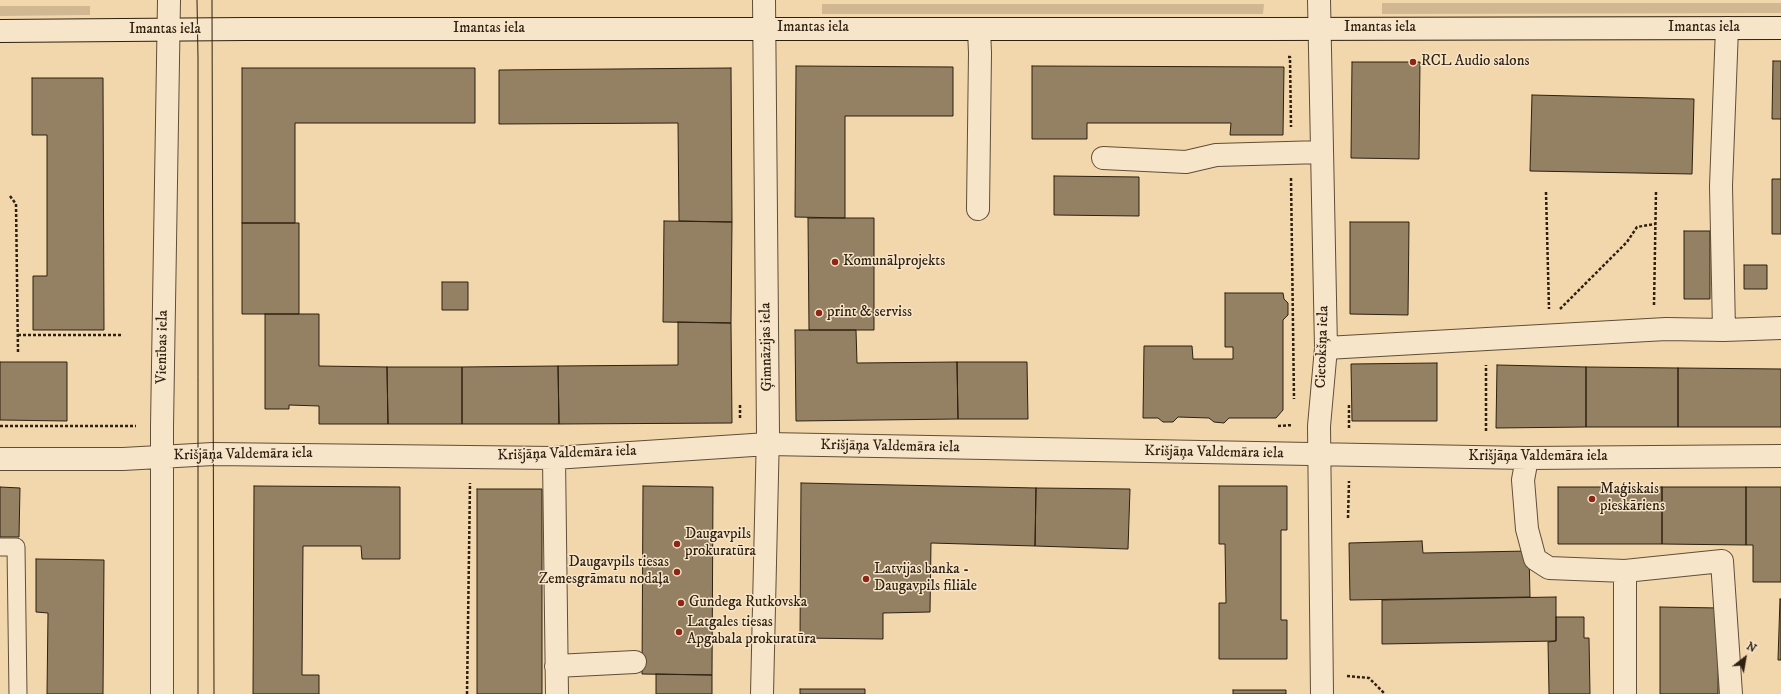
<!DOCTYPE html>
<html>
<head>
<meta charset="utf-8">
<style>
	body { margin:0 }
	#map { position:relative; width:1781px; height:694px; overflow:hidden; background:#f2d7ad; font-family:"IM FELL DW Pica",serif }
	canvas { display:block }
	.north { position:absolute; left:1725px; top:638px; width:40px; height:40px; -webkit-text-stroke:3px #f7e5ca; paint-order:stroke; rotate:31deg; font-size:11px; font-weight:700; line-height:16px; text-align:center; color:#2e2111 }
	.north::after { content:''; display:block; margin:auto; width:14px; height:18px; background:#2e2111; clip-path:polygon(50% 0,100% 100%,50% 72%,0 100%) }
</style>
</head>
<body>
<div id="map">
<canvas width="1781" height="694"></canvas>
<div class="north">N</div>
</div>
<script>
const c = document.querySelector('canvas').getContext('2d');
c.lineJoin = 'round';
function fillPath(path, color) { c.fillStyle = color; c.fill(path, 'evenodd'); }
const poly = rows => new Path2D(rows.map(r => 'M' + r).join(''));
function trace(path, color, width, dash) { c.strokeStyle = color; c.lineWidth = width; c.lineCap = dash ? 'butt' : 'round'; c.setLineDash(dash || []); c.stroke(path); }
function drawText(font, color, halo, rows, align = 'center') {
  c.font = font + ' "IM FELL DW Pica",serif'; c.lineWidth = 3; c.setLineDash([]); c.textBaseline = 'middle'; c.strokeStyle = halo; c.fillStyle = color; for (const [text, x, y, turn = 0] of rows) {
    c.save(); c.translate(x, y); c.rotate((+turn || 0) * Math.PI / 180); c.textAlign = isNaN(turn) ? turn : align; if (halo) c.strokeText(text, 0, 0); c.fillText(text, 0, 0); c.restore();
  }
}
fillPath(poly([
	[1382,3,1781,3,1781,13,1382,14],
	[822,4,1264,4,1263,14,822,14],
	[0,6,90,6,90,15,0,16]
]), '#d1b892');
const building = poly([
	[1773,61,1781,61,1781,234,1772,234,1772,179,1781,179,1781,119,1772,119,1773,61],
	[1352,62,1420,62,1419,159,1351,158,1352,62],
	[796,66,953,67,953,116,845,116,845,218,795,217,796,66],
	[1032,66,1284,67,1283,135,1230,135,1231,123,1087,123,1087,139,1032,139,1032,66],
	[242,68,475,68,475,123,295,123,295,223,242,223,242,68],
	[731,68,732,222,679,221,678,123,499,124,499,70,731,68],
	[32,78,103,78,104,330,33,330,33,276,47,276,47,135,32,135,32,78],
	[1532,95,1694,99,1692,174,1530,171,1532,95],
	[1054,176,1139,177,1139,216,1054,215,1054,176],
	[808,218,874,218,874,330,809,330,808,218],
	[664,221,732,222,731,323,663,322,664,221],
	[1350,222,1409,222,1408,315,1350,314,1350,222],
	[242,223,299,223,299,314,242,314,242,223],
	[1684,231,1710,231,1710,299,1684,299,1684,231],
	[1744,265,1767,265,1767,289,1744,289,1744,265],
	[442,282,468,282,468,310,442,310,442,282],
	[1225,293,1283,293,1284,299,1288,303,1288,315,1283,320,1283,410,1276,418,1229,418,1224,423,1214,422,1209,418,1178,417,1173,422,1163,422,1158,418,1143,418,1144,346,1192,346,1193,359,1233,359,1233,347,1225,347,1225,293],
	[265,314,319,314,319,366,387,367,388,424,319,424,319,406,289,405,289,409,265,409,265,314],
	[678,322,731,323,732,423,559,424,558,366,678,365,678,322],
	[795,330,856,330,857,363,957,362,958,419,796,421,795,330],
	[0,362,67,362,67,421,0,420,0,362],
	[957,362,1027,362,1028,419,958,419,957,362],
	[1437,363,1437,421,1352,421,1351,364,1437,363],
	[1497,365,1586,367,1586,427,1496,428,1497,365],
	[558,366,559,424,462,424,462,367,558,366],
	[387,367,462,367,462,424,388,424,387,367],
	[1586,367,1678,368,1678,427,1586,427,1586,367],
	[1678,368,1781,369,1781,427,1678,427,1678,368],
	[801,483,1036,488,1035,546,931,543,930,612,883,613,883,639,800,638,801,483],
	[254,486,400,487,400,559,362,559,361,546,303,546,302,675,319,675,319,694,253,694,254,486],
	[643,486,713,487,712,675,642,674,643,486],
	[1219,486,1287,486,1287,530,1281,530,1281,620,1287,620,1287,659,1219,659,1219,603,1226,603,1225,544,1219,544,1219,486],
	[0,487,20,488,19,537,0,537,0,487],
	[1558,487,1662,487,1662,544,1558,544,1558,487],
	[1662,487,1746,487,1746,545,1662,544,1662,487],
	[1746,487,1781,487,1781,582,1753,582,1753,545,1746,545,1746,487],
	[1036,488,1130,489,1128,549,1035,546,1036,488],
	[477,489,542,489,542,694,477,694,477,489],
	[1422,541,1423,553,1529,551,1530,597,1350,600,1349,543,1422,541],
	[36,559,104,560,103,694,47,694,48,613,36,612,36,559],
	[1556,597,1556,641,1382,644,1382,600,1556,597],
	[1780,599,1781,599,1781,660,1778,660,1780,599],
	[1660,607,1719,608,1718,694,1660,694,1660,607],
	[1556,617,1584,617,1584,638,1589,638,1590,694,1549,694,1548,642,1556,641,1556,617],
	[656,674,712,675,712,694,656,694,656,674],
	[800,689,865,689,865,694,800,694,800,689],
	[1233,690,1286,690,1286,694,1233,694,1233,690]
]);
fillPath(building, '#948062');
trace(building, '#2e2111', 1);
const lane = poly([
	[0,547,16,547,18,694]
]);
const street = poly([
	[1319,0,1326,348,1319,426,1322,694],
	[1103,158,1186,162,1216,155,1322,152],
	[978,209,980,53,979,29],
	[1724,330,1721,186,1727,28],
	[1326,348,1666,329,1724,330,1781,328],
	[554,458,557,694],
	[1527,458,1523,480,1527,529,1535,559,1549,568,1625,571,1722,561,1731,694],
	[0,459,123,459,213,454,554,458,768,444,1527,458,1781,456],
	[1625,571,1625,694],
	[556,666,635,662],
	[162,694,162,426,169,0],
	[762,694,768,432,764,0]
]);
const secondary = poly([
	[0,31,245,29,1270,29,1781,28]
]);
trace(lane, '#5f4e38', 19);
trace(street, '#5f4e38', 24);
trace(secondary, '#2e2111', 24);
trace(poly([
	[1288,57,1290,57,1291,127],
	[1291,178,1294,399],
	[1546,192,1549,309],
	[10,196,16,204,18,352],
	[1654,305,1656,192],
	[1560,309,1627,242,1637,227,1655,224],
	[18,335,122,335],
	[740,405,740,420],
	[1349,405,1349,429],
	[0,426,136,426],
	[1278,426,1293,425],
	[1486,431,1486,365],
	[1348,518,1349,481],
	[1347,676,1369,678,1385,694],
	[467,694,470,483]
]), '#2e2111', 2.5, [3, 2]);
trace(lane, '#f7e5ca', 17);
trace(street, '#f7e5ca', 22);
trace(secondary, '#f7e5ca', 22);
trace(poly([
	[197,0,198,58,198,694],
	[212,0,214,694]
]), '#2e2111', 1);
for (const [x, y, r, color] of [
	[1413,62,4,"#8f2418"],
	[835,262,4,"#8f2418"],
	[819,313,4,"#8f2418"],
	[1592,499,4,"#8f2418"],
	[677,544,4,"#8f2418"],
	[677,572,4,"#8f2418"],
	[866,579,4,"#8f2418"],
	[681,603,4,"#8f2418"],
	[679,632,4,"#8f2418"]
]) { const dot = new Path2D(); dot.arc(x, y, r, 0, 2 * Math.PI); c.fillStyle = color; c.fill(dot); trace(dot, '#f7e5ca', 1.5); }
drawText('15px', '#2e2111', '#f7e5ca', [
	["Imantas iela",813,28],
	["Imantas iela",1380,28],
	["Imantas iela",1704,28],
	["Imantas iela",489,29],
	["Imantas iela",165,30],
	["Vienības iela",163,347,-89],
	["Ģimnāzijas iela",767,347,-91],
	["Cietokšņa iela",1323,347,-88],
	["Krišjāņa Valdemāra iela",890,447,1],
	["Krišjāņa Valdemāra iela",1214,453,1],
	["Krišjāņa Valdemāra iela",567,454,-2],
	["Krišjāņa Valdemāra iela",243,455,-1],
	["Krišjāņa Valdemāra iela",1538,457]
]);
drawText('15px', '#2e2111', '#f7e5ca', [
	["RCL Audio salons",1421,62],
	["Komunālprojekts",843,262],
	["print & serviss",827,313],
	["Maģiskais",1600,490],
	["pieskāriens",1600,507],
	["Daugavpils",685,535],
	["prokuratūra",685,552],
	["Daugavpils tiesas",669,563,"right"],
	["Zemesgrāmatu nodaļa",669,580,"right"],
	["Latvijas banka -",874,570],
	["Daugavpils filiāle",874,587],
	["Gundega Rutkovska",689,603],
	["Latgales tiesas",687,623],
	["Apgabala prokuratūra",687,640]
], 'left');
</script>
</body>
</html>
